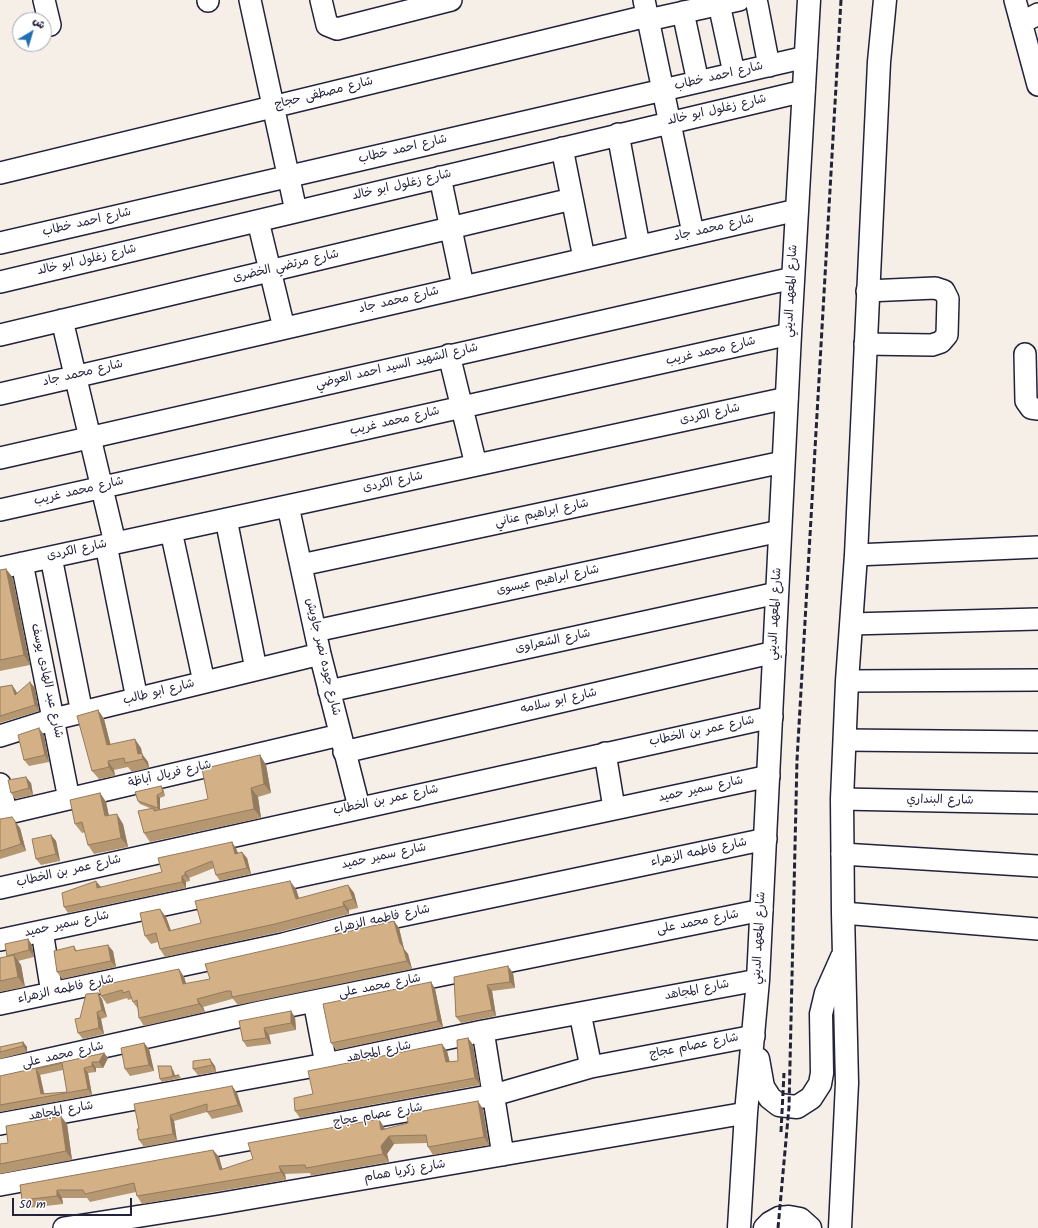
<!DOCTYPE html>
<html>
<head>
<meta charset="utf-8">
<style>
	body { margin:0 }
	#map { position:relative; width:1038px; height:1228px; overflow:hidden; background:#f6efe7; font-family:Kalam,"Playpen Sans Arabic",sans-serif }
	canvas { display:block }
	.north { position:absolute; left:12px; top:12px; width:40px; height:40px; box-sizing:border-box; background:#fff; border:1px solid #a7a7b1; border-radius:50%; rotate:38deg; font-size:11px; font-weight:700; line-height:16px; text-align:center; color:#22223b }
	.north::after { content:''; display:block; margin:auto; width:14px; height:18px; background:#1f6fb2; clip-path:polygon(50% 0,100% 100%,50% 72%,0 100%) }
	.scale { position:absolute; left:12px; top:1198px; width:120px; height:18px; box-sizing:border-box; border:2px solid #22223b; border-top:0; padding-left:5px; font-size:12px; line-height:14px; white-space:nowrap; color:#22223b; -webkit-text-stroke:3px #fff; paint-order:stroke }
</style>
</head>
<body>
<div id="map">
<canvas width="1038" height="1228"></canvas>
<div class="north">ش</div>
<div class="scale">50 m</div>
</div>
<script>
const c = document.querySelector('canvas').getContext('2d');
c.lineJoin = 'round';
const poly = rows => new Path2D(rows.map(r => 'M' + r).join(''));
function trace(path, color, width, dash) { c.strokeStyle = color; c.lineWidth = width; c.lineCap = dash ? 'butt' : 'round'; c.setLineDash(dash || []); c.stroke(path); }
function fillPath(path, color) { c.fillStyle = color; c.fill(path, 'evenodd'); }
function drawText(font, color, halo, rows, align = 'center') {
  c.font = font + ' Kalam,"Playpen Sans Arabic",sans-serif'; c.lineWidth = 3; c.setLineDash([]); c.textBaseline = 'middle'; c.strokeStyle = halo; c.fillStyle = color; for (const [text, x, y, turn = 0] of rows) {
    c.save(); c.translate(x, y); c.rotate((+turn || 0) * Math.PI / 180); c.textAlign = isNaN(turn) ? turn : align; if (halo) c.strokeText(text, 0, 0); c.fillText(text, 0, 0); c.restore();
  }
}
const minor = poly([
	[44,0,50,25],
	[208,0,208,1],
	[250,0,296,211],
	[321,0,327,25,337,29,451,0],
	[644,0,693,233],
	[755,0,757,4,769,66],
	[1015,0,1038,85],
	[719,4,734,73],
	[683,12,698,82],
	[648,20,739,0],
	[1021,23,1038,14],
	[618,134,639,246],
	[562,148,584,258],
	[0,173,647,16],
	[440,177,463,286],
	[258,221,284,328],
	[0,243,806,57],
	[0,282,804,91],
	[62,320,115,543],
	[0,335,572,199],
	[865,344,932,345,941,342,947,335,948,299,944,291,935,288,867,291],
	[1025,354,1026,401,1031,408,1038,409],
	[449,355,476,465],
	[0,394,797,210],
	[0,458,793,278],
	[288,506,320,654,359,807],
	[0,510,790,334],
	[226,519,256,669],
	[171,531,204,682],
	[106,545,137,699],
	[856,555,1038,547],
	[51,557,82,713],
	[22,563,69,799],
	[301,565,783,462],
	[0,568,787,398],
	[851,624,1038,619],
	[315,631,780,531],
	[847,681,1038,680],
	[329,691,777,593],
	[0,736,54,719,320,654],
	[845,740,1038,742],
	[344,752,775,652],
	[605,753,614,808],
	[0,784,6,813],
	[842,799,1038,803],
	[0,815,340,735],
	[842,854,1038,866],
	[0,888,772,717],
	[843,913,1038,929],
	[42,931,52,993],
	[0,940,769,776],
	[314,1001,326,1064],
	[0,1004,283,944,348,927,766,839],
	[580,1013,591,1067],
	[483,1031,503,1155],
	[0,1070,260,1012,762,910],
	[0,1124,326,1064,483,1031,758,980],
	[0,1185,494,1095,591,1067,754,1036],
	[64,1228,217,1204,746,1113]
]);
const major = poly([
	[758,1059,763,1087,770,1098,779,1105,797,1107,811,1098,820,1084,822,1073,821,1014,826,993,842,957],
	[739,1228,746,1113,758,980,790,334,809,0],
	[765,1228,770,1223,779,1218,789,1217,800,1219,810,1228],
	[840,1228,847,1083,843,913,842,799,847,681,856,555,879,62,885,0]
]);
trace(minor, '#22223b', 24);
trace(major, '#22223b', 25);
trace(minor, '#fff', 21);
trace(major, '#fff', 22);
trace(poly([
	[781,1132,784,1073],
	[778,1228,789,1107,797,760,841,0]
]), '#22223b', 3, [6, 3]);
fillPath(poly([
	[6,569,13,578,30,665,0,671,0,570],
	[12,685,17,693,35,688,39,711,0,723,0,687],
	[98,710,104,719,110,744,141,748,142,754,148,762,149,768,132,772,128,767,114,770,115,776,99,779,92,771],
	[44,735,49,762,29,766,24,760],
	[260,755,266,765,271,793,258,797,261,818,150,842,144,833,152,809,140,804,138,801,161,786,163,789,165,796,160,798,160,810,208,799],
	[31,783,33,795,15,799,11,793],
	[100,793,106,802,109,816,123,824,128,847,94,854,88,845,85,832,82,833,75,824],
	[0,819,20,828,26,851,0,859],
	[51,835,56,841,60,861,41,865,36,859],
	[236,848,238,853,247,858,251,874,220,881,216,875,214,868,189,878,190,881,186,882,186,888,68,913,64,907,162,872],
	[348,885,354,893,358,908,349,910,349,914,280,932,165,957,160,949,158,942,151,944,145,936,166,917,171,931,201,923,296,889,299,899],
	[394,921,399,928,404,949,408,954,412,969,238,1005,233,999,232,999,203,1007,205,1012,144,1026,139,1018,138,1009,133,1002,132,999,128,1000,127,998,107,1004,101,996,179,969,184,977,186,984,210,979],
	[28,939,32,945,34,957,18,961,21,965,25,987,0,992,0,958,8,957,7,956],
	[74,946,77,951,113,951,116,967,62,979,57,972],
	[513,973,515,988,492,991,496,1016,461,1023,456,1017,454,977],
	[431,982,435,989,443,1027,336,1050,331,1043],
	[102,999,107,1017,101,1019,104,1034,83,1039,78,1033,80,1018],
	[295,1017,296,1030,269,1035,271,1044,247,1047,243,1041,239,1021],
	[468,1038,473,1045,480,1085,300,1118,295,1111,313,1094,447,1051,450,1062,458,1061],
	[23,1042,27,1047,27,1052,0,1059,0,1047],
	[144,1043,149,1049,154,1071,130,1076,125,1069],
	[104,1053,108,1058,103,1068,96,1068,96,1072,88,1073,92,1095,0,1112,0,1076],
	[63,1070,67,1092,44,1094,40,1075],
	[193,1061,215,1066,216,1072,198,1075,193,1069],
	[173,1070,175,1075,179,1075,181,1078,162,1082,160,1079],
	[232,1086,237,1093,243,1112,212,1119,207,1112,174,1121,177,1141,144,1147,139,1140,139,1129],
	[483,1109,489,1145,433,1155,428,1147,427,1143,394,1144,387,1154,389,1162,311,1176,310,1173,285,1174,286,1180,142,1204,137,1196,136,1192,90,1202,87,1198,62,1198,63,1204,28,1208,22,1200,20,1185,213,1150,219,1157,222,1169,384,1127,385,1129],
	[67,1124,72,1160,0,1174,0,1144,8,1143]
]), '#b59772');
fillPath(poly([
	[6,569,13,578,30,665,24,655],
	[30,682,35,688,39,711,35,705],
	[12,685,16,691,20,701,15,695],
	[98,710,104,719,113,754,107,745],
	[39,728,44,735,49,762,45,755],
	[135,739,141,748,142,754,148,762,149,768,143,759,138,754],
	[260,755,266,765,271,793,264,784],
	[108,761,114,770,115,776,109,767],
	[26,777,31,783,33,795,29,788],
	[161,786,163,789,165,796,163,792],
	[251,788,258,797,261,818,254,809],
	[100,793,106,802,111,826,105,816],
	[157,795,160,798,160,812,158,808],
	[117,814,123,824,128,847,121,838],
	[15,821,20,828,26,851,21,844],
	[51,835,56,841,60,861,56,854],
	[232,842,236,848,240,860,235,854],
	[242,852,247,858,251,874,247,868],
	[185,872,189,878,190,881,185,875],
	[182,876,186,882,186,888,182,882],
	[96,881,101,887,102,894,97,888],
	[290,881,296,889,302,907,296,899],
	[348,885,354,893,358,908,353,899],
	[343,902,349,910,349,914,344,906],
	[160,909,166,917,174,939,169,931],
	[394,921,399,928,404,949,408,954,412,969,407,961,400,943],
	[28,939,32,945,34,957,29,950],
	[108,945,113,951,116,967,111,961],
	[14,955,21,965,25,987,18,977],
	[508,966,513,973,515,988,510,982],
	[179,969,184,977,189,992,183,984],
	[431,982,435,989,443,1027,438,1021],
	[487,985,492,991,496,1016,492,1010],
	[98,993,102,999,107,1017,102,1010],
	[197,999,203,1007,205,1012,199,1004],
	[291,1011,295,1017,296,1030,291,1023],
	[97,1012,101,1019,104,1034,99,1028],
	[264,1028,269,1035,271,1044,266,1038],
	[468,1038,473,1045,480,1085,475,1078],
	[23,1042,27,1047,27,1052,23,1046],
	[144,1043,149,1049,154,1071,149,1065],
	[442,1044,447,1051,451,1069,446,1062],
	[104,1053,108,1058,103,1068,99,1062],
	[210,1059,215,1066,216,1072,212,1065],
	[92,1062,96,1068,96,1072,92,1066],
	[171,1066,173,1070,175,1076,173,1076],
	[84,1068,88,1073,92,1095,88,1089],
	[36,1069,40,1075,45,1097,41,1094],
	[232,1086,237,1093,243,1112,238,1105],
	[478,1101,483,1109,489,1145,484,1137],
	[170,1115,174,1121,177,1141,173,1134],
	[61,1116,67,1124,72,1160,66,1151],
	[379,1119,384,1127,386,1137,381,1130],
	[389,1136,394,1144,387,1154,389,1162,383,1154,381,1146],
	[213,1150,219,1157,225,1178,220,1170],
	[279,1166,285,1174,286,1180,281,1172],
	[57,1190,62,1198,63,1204,57,1196]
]), '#947b5d');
const building = poly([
	[6,569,24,655,0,660,0,570,6,569],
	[30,682,35,705,0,716,0,687,12,685,15,695,30,682],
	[98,710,107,745,135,739,138,754,142,753,143,759,125,763,124,758,108,761,109,767,92,771,77,716,98,710],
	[39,728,45,755,24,760,18,735,39,728],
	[260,755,264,784,251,788,254,809,144,833,138,811,154,808,154,811,208,799,202,769,260,755],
	[26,777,29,788,11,793,8,780,26,777],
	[161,786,163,792,157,795,158,808,138,801,135,792,161,786],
	[100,793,105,816,117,814,121,838,88,845,82,822,75,824,70,800,100,793],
	[12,817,15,821,21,844,0,851,0,819,12,817],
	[51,835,56,854,36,859,32,839,51,835],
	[232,842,235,854,242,852,247,868,216,875,212,861,185,872,185,875,182,876,182,882,64,907,62,893,96,881,97,888,162,872,158,858,232,842],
	[290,881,296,899,348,885,353,899,343,902,344,906,275,924,160,949,156,933,145,936,140,913,160,909,169,931,201,923,195,901,290,881],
	[394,921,400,943,403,947,407,961,232,997,231,991,227,991,197,999,199,1004,139,1018,137,1000,133,1002,129,991,123,993,122,990,101,996,98,986,179,969,183,984,210,979,205,964,394,921],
	[28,939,29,950,7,956,5,944,28,939],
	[108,945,111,961,57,972,54,951,74,946,75,951,108,945],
	[14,955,18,977,0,981,0,958,14,955],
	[508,966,510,982,487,985,492,1010,456,1017,454,977,508,966],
	[431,982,438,1021,331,1043,323,1004,431,982],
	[98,993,102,1010,97,1012,99,1028,78,1033,75,1019,80,1018,86,994,98,993],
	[291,1011,291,1023,264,1028,266,1038,243,1041,239,1021,291,1011],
	[468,1038,475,1078,295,1111,294,1098,313,1094,308,1071,442,1044,446,1062,458,1061,457,1040,468,1038],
	[23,1042,23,1046,0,1052,0,1047,23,1042],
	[144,1043,149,1065,125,1069,121,1048,144,1043],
	[104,1053,99,1062,92,1062,92,1066,84,1068,88,1089,0,1105,0,1076,104,1053],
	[62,1063,67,1092,41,1094,36,1069,62,1063],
	[210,1059,212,1065,193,1069,193,1061,210,1059],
	[158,1066,171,1066,173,1076,179,1075,160,1079,158,1066],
	[232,1086,238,1105,207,1112,207,1104,170,1115,173,1134,139,1140,137,1129,139,1129,134,1104,232,1086],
	[478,1101,484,1137,428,1147,426,1135,389,1136,381,1146,383,1154,306,1168,305,1165,279,1166,281,1172,137,1196,134,1183,85,1194,83,1190,57,1190,57,1196,22,1200,20,1185,213,1150,220,1170,253,1159,248,1143,379,1119,381,1130,408,1123,407,1114,478,1101],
	[61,1116,66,1151,0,1164,0,1144,8,1143,6,1126,61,1116]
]);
fillPath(building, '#d3b085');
trace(building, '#947b5d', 1);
drawText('12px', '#22223b', '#fff', [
	["شارع احمد خطاب",719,77,-13],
	["شارع مصطفى حجاج",324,94,-14],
	["شارع زغلول ابو خالد",717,111,-13],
	["شارع احمد خطاب",403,150,-13],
	["شارع زغلول ابو خالد",402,186,-13],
	["شارع احمد خطاب",87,223,-13],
	["شارع محمد جاد",714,229,-13],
	["شارع زغلول ابو خالد",87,261,-13],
	["شارع مرتضي الخضرى",286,267,-13],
	["شارع المعهد الديني",792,291,-87],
	["شارع محمد جاد",399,301,-13],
	["شارع محمد غريب",711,352,-13],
	["شارع الشهيد السيد احمد العوضي",397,367,-13],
	["شارع محمد جاد",83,374,-13],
	["شارع الكردى",710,415,-12],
	["شارع محمد غريب",395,422,-13],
	["شارع الكردى",393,483,-12],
	["شارع محمد غريب",79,492,-13],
	["شارع ابراهيم عناني",542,514,-12],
	["شارع الكردى",77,551,-12],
	["شارع ابراهيم عيسوى",548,581,-12],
	["شارع المعهد الديني",776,614,-87],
	["شارع الشعراوى",553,642,-12],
	["شارع جوده نصر جاويش",322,657,77],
	["شارع عبد الهادى يوسف",46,681,78],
	["شارع ابو طالب",159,693,-14],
	["شارع ابو سلامه",559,702,-13],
	["شارع عمر بن الخطاب",702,732,-12],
	["شارع فريال أباظة",170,775,-13],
	["شارع سمير حميد",701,790,-12],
	["شارع عمر بن الخطاب",386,801,-12],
	["شارع البنداري",940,801,1],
	["شارع فاطمه الزهراء",699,853,-12],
	["شارع سمير حميد",384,857,-12],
	["شارع عمر بن الخطاب",69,872,-13],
	["شارع فاطمه الزهراء",382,920,-12],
	["شارع محمد على",698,923,-11],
	["شارع سمير حميد",67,925,-12],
	["شارع المعهد الديني",760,938,-87],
	["شارع محمد على",380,987,-11],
	["شارع فاطمه الزهراء",66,990,-12],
	["شارع المجاهد",697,991,-11],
	["شارع عصام عجاج",694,1047,-11],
	["شارع المجاهد",379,1053,-12],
	["شارع محمد على",63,1056,-13],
	["شارع المجاهد",61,1112,-10],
	["شارع عصام عجاج",378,1116,-10],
	["شارع زكريا همام",405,1172,-10]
]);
</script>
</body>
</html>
